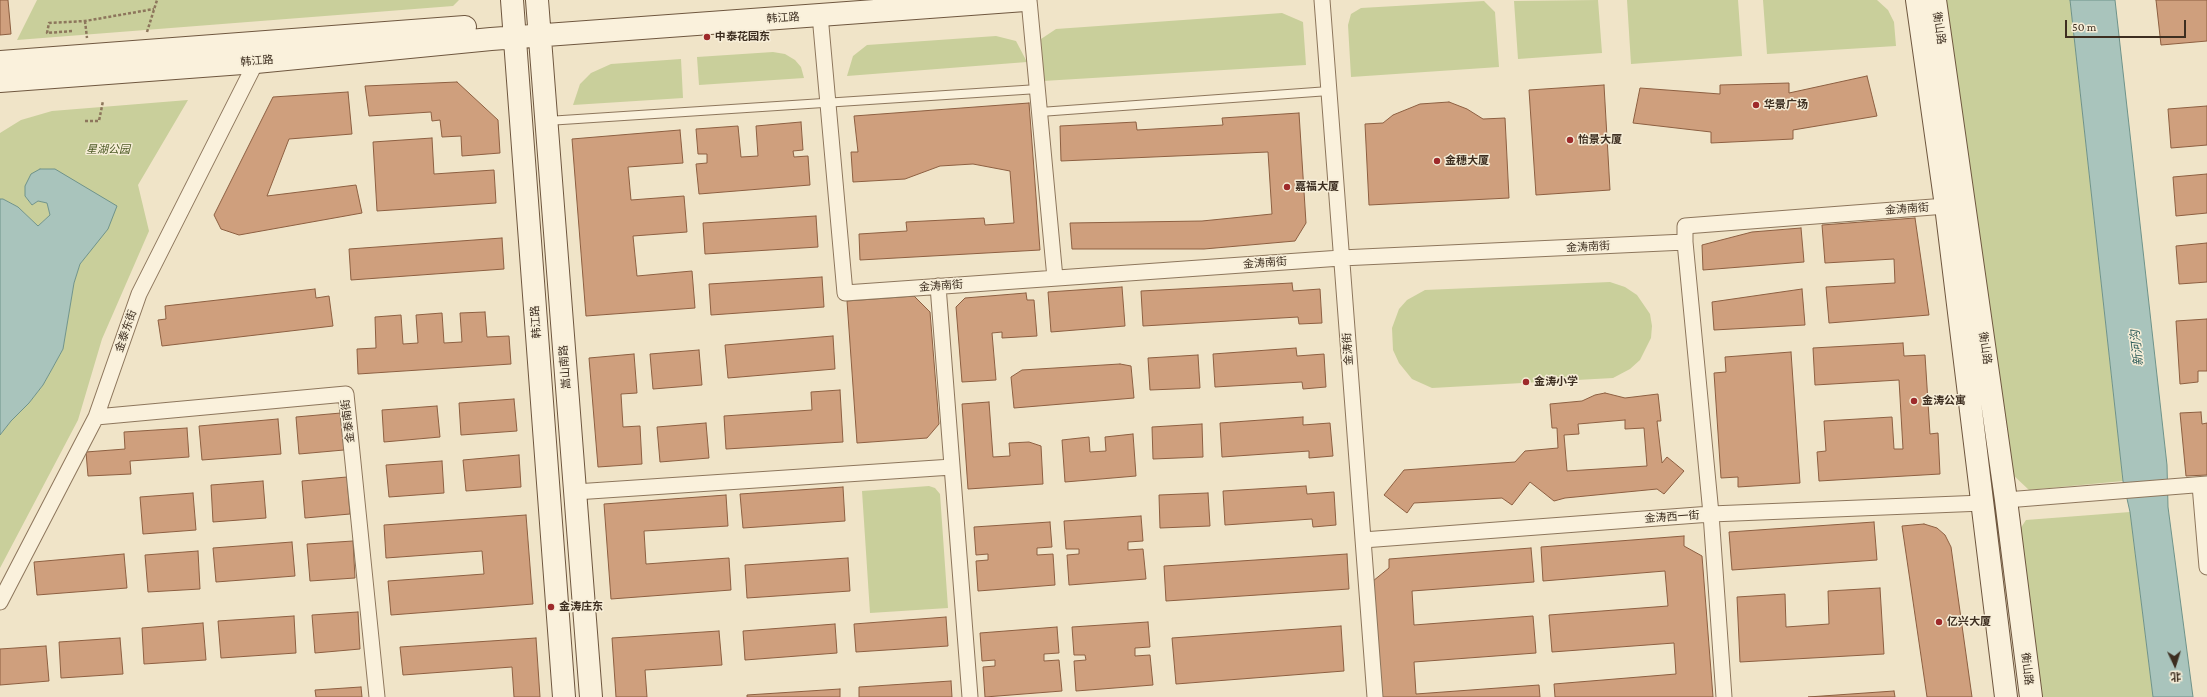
<!DOCTYPE html>
<html>
<head>
<meta charset="utf-8">
<style>
	body { margin:0 }
	#map { position:relative; width:2207px; height:697px; overflow:hidden; background:#f0e4c8; font-family:"Crimson Pro","Noto Sans SC",serif }
	canvas { display:block }
	.north { position:absolute; left:2155px; top:645px; width:40px; height:40px; -webkit-text-stroke:3px #f7eed8; paint-order:stroke; rotate:176deg; font-size:11px; font-weight:700; line-height:16px; text-align:center; color:#3d2e20 }
	.north::after { content:''; display:block; margin:auto; width:14px; height:18px; background:#3d2e20; clip-path:polygon(50% 0,100% 100%,50% 72%,0 100%) }
	.scale { position:absolute; left:2065px; top:20px; width:121px; height:18px; box-sizing:border-box; border:2px solid #3d2e20; border-top:0; padding-left:5px; font-size:12px; line-height:14px; white-space:nowrap; color:#3d2e20; -webkit-text-stroke:3px #f7eed8; paint-order:stroke }
</style>
</head>
<body>
<div id="map">
<canvas width="2207" height="697"></canvas>
<div class="north">北</div>
<div class="scale">50 m</div>
</div>
<script>
const c = document.querySelector('canvas').getContext('2d');
c.lineJoin = 'round';
function fillPath(path, color) { c.fillStyle = color; c.fill(path, 'evenodd'); }
const poly = rows => new Path2D(rows.map(r => 'M' + r).join(''));
function trace(path, color, width, dash) { c.strokeStyle = color; c.lineWidth = width; c.lineCap = dash ? 'butt' : 'round'; c.setLineDash(dash || []); c.stroke(path); }
function drawText(font, color, halo, rows, align = 'center') {
  c.font = font + ' "Crimson Pro","Noto Sans SC",serif'; c.lineWidth = 3; c.setLineDash([]); c.textBaseline = 'middle'; c.strokeStyle = halo; c.fillStyle = color; for (const [text, x, y, turn = 0] of rows) {
    c.save(); c.translate(x, y); c.rotate((+turn || 0) * Math.PI / 180); c.textAlign = isNaN(turn) ? turn : align; if (halo) c.strokeText(text, 0, 0); c.fillText(text, 0, 0); c.restore();
  }
}
fillPath(poly([
	[37,0,459,0,453,6,17,40],
	[1598,0,1602,53,1518,59,1514,1],
	[1627,0,1738,0,1742,56,1631,64],
	[1763,0,1877,0,1888,10,1894,22,1896,46,1767,54],
	[1946,0,2070,0,2123,481,2029,490,2012,474],
	[1484,1,1495,12,1499,67,1351,77,1348,25,1351,14,1361,8],
	[1282,13,1303,22,1306,65,1043,81,1041,39,1056,29],
	[996,36,1016,41,1027,62,847,76,853,56,867,45],
	[773,52,785,54,795,60,801,67,804,78,699,85,697,57],
	[681,59,683,98,573,105,580,84,591,73,611,64],
	[188,100,138,185,149,231,102,339,78,420,0,568,0,435,11,421,29,403,43,385,52,369,63,349,74,283,80,264,107,229,25,186,25,196,32,205,38,201,47,203,50,215,38,226,18,207,3,199,0,199,0,133,21,120,52,111],
	[1610,282,1625,287,1637,295,1650,314,1652,326,1651,338,1640,360,1630,369,1613,378,1432,388,1412,379,1399,363,1393,350,1392,328,1399,309,1407,300,1425,290],
	[929,486,935,488,940,494,948,608,870,613,862,491],
	[2130,512,2153,697,2038,697,2016,535,2026,520]
]), '#c9cf9b');
const water = poly([
	[2070,0,2115,0,2167,465,2168,507,2193,697,2153,697,2130,512,2123,481,2070,0],
	[40,169,55,169,117,206,108,229,80,264,74,283,63,349,52,369,43,385,29,403,11,421,0,435,0,199,3,199,18,207,38,226,50,215,47,203,38,201,32,205,25,196,25,186,31,174,40,169]
]);
fillPath(water, '#a9c4bc');
trace(water, '#6f938a', 1);
const building = poly([
	[0,0,8,0,11,34,0,35,0,0],
	[2156,0,2207,0,2207,41,2161,45,2156,0],
	[1867,76,1877,116,1793,130,1793,139,1711,143,1711,132,1633,123,1640,88,1720,94,1720,85,1789,83,1789,93,1867,76],
	[457,82,498,120,500,153,462,156,461,136,442,137,440,120,432,121,431,112,369,116,365,86,457,82],
	[1604,85,1610,190,1536,195,1529,90,1604,85],
	[348,92,352,134,289,139,267,196,356,185,362,213,239,235,221,229,214,215,273,97,348,92],
	[1449,102,1467,109,1483,119,1505,118,1509,198,1369,205,1365,124,1383,123,1393,115,1420,104,1449,102],
	[1029,103,1040,250,860,260,859,234,907,231,906,222,984,218,985,225,1014,223,1010,171,973,164,940,166,905,179,853,182,851,152,858,152,854,116,1029,103],
	[2207,106,2207,145,2171,148,2168,109,2207,106],
	[1299,113,1306,223,1295,241,1204,249,1072,249,1070,223,1202,221,1272,214,1268,152,1061,161,1060,126,1136,122,1137,130,1223,125,1222,118,1299,113],
	[801,122,803,150,793,151,794,157,808,156,810,185,699,194,696,164,707,163,707,154,698,154,696,129,738,126,741,157,758,156,756,126,801,122],
	[680,130,683,163,628,167,631,200,684,196,687,232,633,236,637,276,692,271,695,308,586,316,572,139,680,130],
	[432,138,434,174,494,170,496,203,377,211,373,142,432,138],
	[2207,174,2207,213,2176,216,2173,177,2207,174],
	[816,216,818,247,705,254,703,223,816,216],
	[1915,218,1929,315,1829,323,1826,287,1895,283,1894,259,1825,263,1822,225,1915,218],
	[1801,228,1804,262,1703,270,1702,245,1752,232,1801,228],
	[502,238,504,269,351,280,349,249,502,238],
	[2207,243,2207,282,2179,284,2176,246,2207,243],
	[822,277,824,307,711,315,709,284,822,277],
	[1292,283,1293,291,1320,289,1322,323,1299,324,1298,317,1143,326,1141,291,1292,283],
	[1122,287,1125,326,1051,332,1048,292,1122,287],
	[315,289,316,298,329,296,333,326,162,346,158,320,166,319,165,306,315,289],
	[1802,289,1805,325,1714,330,1712,302,1802,289],
	[1026,293,1027,300,1034,300,1037,336,1002,338,1002,332,992,333,996,380,962,382,956,307,965,298,1026,293],
	[914,296,930,312,939,424,927,438,857,443,847,301,914,296],
	[485,312,487,337,509,336,511,364,358,374,357,349,376,348,375,317,401,315,403,344,418,343,416,315,442,313,444,343,462,342,460,313,485,312],
	[2207,319,2207,371,2198,371,2198,382,2180,384,2176,321,2207,319],
	[833,336,835,369,728,378,725,345,833,336],
	[1903,343,1904,356,1925,355,1930,434,1938,433,1940,474,1819,481,1817,452,1826,451,1824,421,1892,417,1894,449,1903,449,1899,380,1815,385,1813,348,1903,343],
	[1296,348,1297,356,1324,354,1326,387,1303,389,1302,382,1215,387,1213,354,1296,348],
	[699,350,702,385,653,389,650,354,699,350],
	[1791,352,1800,483,1738,487,1738,477,1721,478,1714,373,1726,372,1725,357,1791,352],
	[634,354,637,393,621,394,623,427,640,426,642,464,598,467,589,358,634,354],
	[1198,355,1200,388,1150,390,1148,358,1198,355],
	[1120,364,1131,366,1134,398,1014,408,1011,377,1022,370,1120,364],
	[840,390,843,442,726,449,724,416,812,410,811,392,840,390],
	[1605,393,1625,398,1658,394,1661,421,1657,421,1662,463,1667,457,1684,471,1664,494,1657,489,1565,498,1554,501,1530,482,1512,505,1502,498,1414,503,1407,513,1384,495,1404,470,1515,462,1525,451,1558,448,1557,428,1552,428,1550,404,1582,401,1595,395,1605,393],
	[1625,420,1625,429,1644,428,1647,466,1567,471,1564,435,1579,434,1578,424,1625,420],
	[514,399,517,431,461,435,459,403,514,399],
	[989,402,993,457,1010,456,1009,443,1029,442,1041,446,1043,484,968,489,962,404,989,402],
	[437,406,440,437,384,442,382,410,437,406],
	[2201,412,2202,424,2207,423,2207,475,2186,476,2180,413,2201,412],
	[341,413,344,450,299,454,296,417,341,413],
	[1303,417,1303,425,1330,423,1333,456,1309,458,1309,451,1222,457,1220,423,1303,417],
	[278,419,281,454,202,460,199,426,278,419],
	[706,423,709,458,660,462,657,427,706,423],
	[1202,424,1203,457,1153,459,1152,427,1202,424],
	[187,428,189,457,130,461,131,474,88,476,86,452,125,449,124,432,187,428],
	[1133,434,1136,476,1065,482,1062,440,1089,437,1090,452,1106,451,1105,437,1133,434],
	[519,455,521,487,466,491,463,460,519,455],
	[442,461,444,493,389,497,386,465,442,461],
	[347,477,350,514,305,518,302,481,347,477],
	[263,481,266,518,213,522,211,485,263,481],
	[1306,486,1307,494,1334,492,1336,525,1313,527,1312,519,1225,525,1223,491,1306,486],
	[843,487,845,521,743,528,740,494,843,487],
	[193,493,196,530,143,534,140,497,193,493],
	[1208,493,1210,526,1160,528,1159,495,1208,493],
	[726,495,728,526,644,531,646,564,729,558,731,590,611,599,604,504,726,495],
	[526,515,533,604,391,615,388,581,484,574,482,551,386,558,384,525,526,515],
	[1141,516,1143,541,1128,542,1128,550,1143,549,1146,579,1069,585,1067,555,1079,554,1079,549,1066,549,1064,521,1141,516],
	[1050,522,1052,547,1037,548,1037,555,1053,554,1055,585,978,591,976,561,988,560,988,554,976,555,974,527,1050,522],
	[1874,522,1877,560,1732,570,1729,532,1874,522],
	[1924,524,1937,528,1945,535,1951,547,1972,697,1927,697,1902,526,1924,524],
	[1684,536,1684,546,1702,556,1713,697,1555,697,1554,684,1676,674,1674,643,1552,652,1549,615,1668,606,1665,571,1543,581,1541,547,1684,536],
	[353,541,355,578,310,581,307,544,353,541],
	[292,542,295,576,216,582,213,548,292,542],
	[1531,548,1534,582,1412,591,1414,625,1533,616,1536,653,1414,662,1416,694,1539,685,1540,697,1382,697,1373,581,1389,568,1389,559,1531,548],
	[198,551,200,589,148,592,145,555,198,551],
	[124,554,127,588,37,595,34,562,124,554],
	[1347,554,1349,589,1166,601,1164,566,1347,554],
	[848,558,850,591,747,598,745,565,848,558],
	[1880,588,1884,654,1740,662,1737,597,1785,594,1786,627,1829,624,1828,591,1880,588],
	[358,612,360,649,315,653,312,615,358,612],
	[294,616,296,653,221,658,218,621,294,616],
	[946,617,948,646,856,652,854,624,946,617],
	[1148,622,1150,647,1135,648,1135,656,1150,655,1153,685,1076,691,1074,661,1086,660,1085,655,1074,655,1072,627,1148,622],
	[203,623,206,660,144,664,142,628,203,623],
	[835,624,837,653,745,660,743,631,835,624],
	[1341,626,1344,671,1176,684,1172,638,1341,626],
	[1057,627,1059,653,1044,654,1044,661,1059,660,1062,691,985,697,983,667,995,666,995,660,982,661,980,633,1057,627],
	[719,631,722,665,645,670,647,697,616,697,612,638,719,631],
	[120,638,123,674,61,678,59,642,120,638],
	[536,638,540,697,514,697,512,667,403,675,400,647,536,638],
	[46,646,49,681,0,685,0,649,46,646],
	[951,681,952,697,859,697,859,687,951,681],
	[361,687,362,697,316,697,315,690,361,687],
	[840,689,840,697,747,697,747,695,840,689],
	[1894,691,1895,697,1808,697,1894,691]
]);
fillPath(building, '#cf9f7d');
trace(building, '#8d5f41', 1);
const lane = poly([
	[1040,112,1329,91],
	[547,121,1038,89]
]);
const street = poly([
	[1029,0,1055,278],
	[1322,0,1375,697],
	[820,15,845,293,1341,258,1685,242,1685,226,1946,206],
	[1685,242,1711,514,1724,697],
	[938,286,970,697],
	[96,417,346,394,377,697],
	[2200,485,2207,567],
	[575,492,952,467],
	[2006,500,2207,484],
	[1363,540,1711,514,1983,503],
	[0,602,96,417,139,294,256,62]
]);
const secondary = poly([
	[512,0,564,697],
	[537,0,591,697],
	[1917,0,1946,206,2006,697],
	[1935,0,2006,500,2031,697],
	[0,62,465,27],
	[0,81,256,62,491,39,1025,0]
]);
trace(lane, '#8d765c', 10);
trace(street, '#8d765c', 17);
trace(secondary, '#6f573f', 24);
trace(poly([
	[85,21,87,38],
	[72,31,47,33,49,23,85,21,154,9],
	[147,32,157,0],
	[85,121,99,121,103,101]
]), '#8d765c', 2.5, [3, 2]);
trace(lane, '#faf1dc', 8);
trace(street, '#faf1dc', 15);
trace(secondary, '#faf1dc', 22);
for (const [x, y, r, color] of [
	[707,37,4,"#9e2a2b"],
	[1756,105,4,"#9e2a2b"],
	[1570,140,4,"#9e2a2b"],
	[1437,161,4,"#9e2a2b"],
	[1287,187,4,"#9e2a2b"],
	[1526,382,4,"#9e2a2b"],
	[1914,401,4,"#9e2a2b"],
	[551,607,4,"#9e2a2b"],
	[1939,622,4,"#9e2a2b"]
]) { const dot = new Path2D(); dot.arc(x, y, r, 0, 2 * Math.PI); c.fillStyle = color; c.fill(dot); trace(dot, '#f7eed8', 1.5); }
drawText('11px', '#3d2e20', '#f7eed8', [
	["韩江路",783,18,-4],
	["衡山路",1939,28,82],
	["韩江路",257,61,-5],
	["金涛南街",1907,209,-4],
	["金涛南街",1588,247,-3],
	["金涛南街",1265,263,-4],
	["金涛南街",941,286,-4],
	["韩江路",536,322,-94],
	["金泰东街",126,331,-71],
	["衡山路",1985,348,82],
	["金涛街",1348,349,-94],
	["嵩山南路",565,367,-94],
	["金泰南街",348,421,-97],
	["金涛西一街",1672,517,-4],
	["衡山路",2027,669,83]
]);
drawText('bold 11px', '#3d2e20', '#f7eed8', [
	["中泰花园东",715,37],
	["华景广场",1764,105],
	["怡景大厦",1578,140],
	["金穗大厦",1445,161],
	["嘉福大厦",1295,187],
	["金涛小学",1534,382],
	["金涛公寓",1922,401],
	["金涛庄东",559,607],
	["亿兴大厦",1947,622]
], 'left');
drawText('italic 11px', '#4d5a26', '#f7eed8', [
	["星湖公园",108,150]
]);
drawText('italic 12px', '#2f5d5a', '#f7eed8', [
	["新河沟",2137,348,-97]
]);
</script>
</body>
</html>
